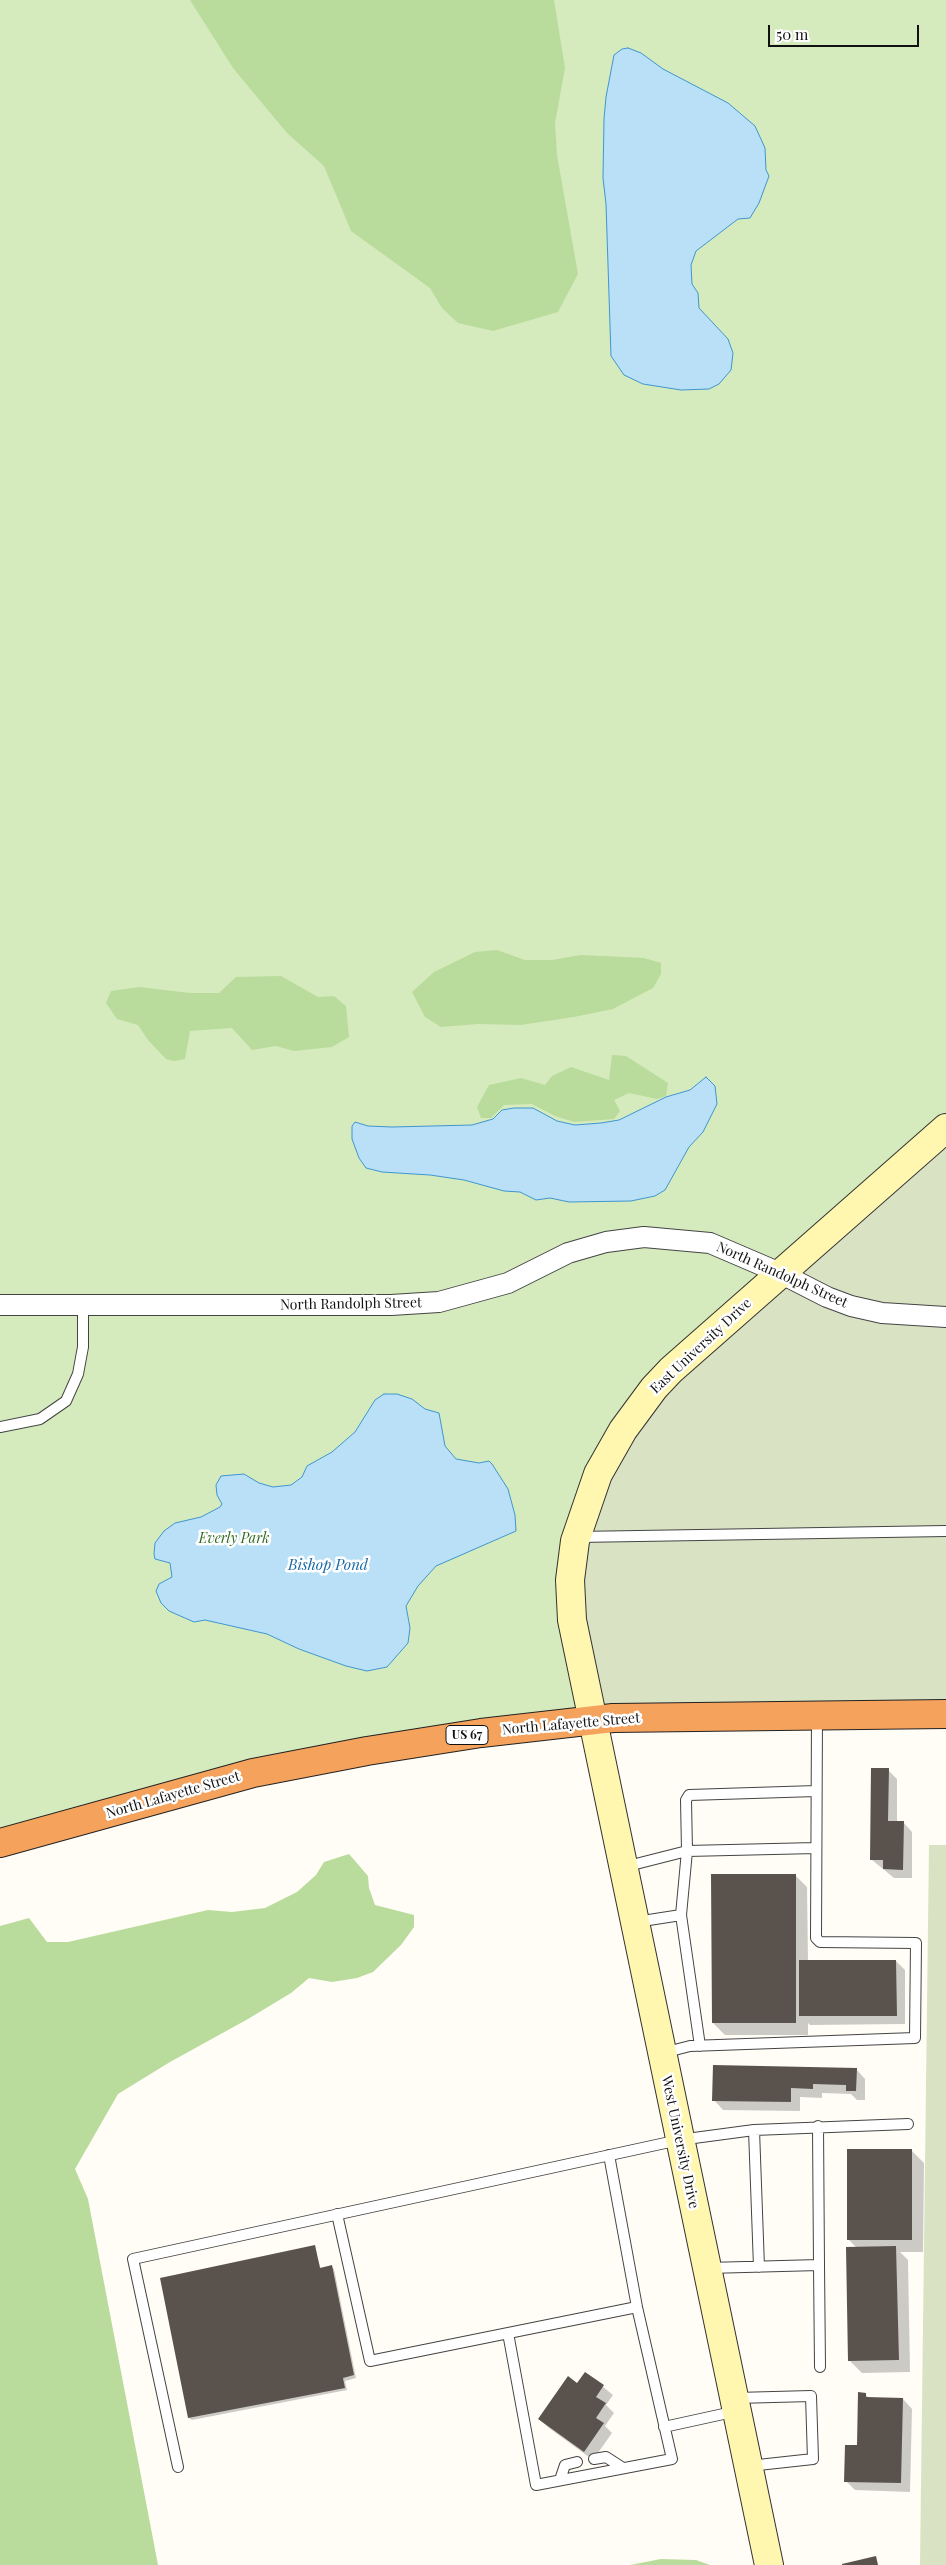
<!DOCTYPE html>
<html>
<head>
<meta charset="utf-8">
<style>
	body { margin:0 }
	#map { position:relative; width:946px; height:2565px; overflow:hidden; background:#fffdf5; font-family:"Playfair Display",serif }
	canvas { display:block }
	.scale { position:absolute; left:768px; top:25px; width:151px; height:22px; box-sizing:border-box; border:2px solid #111; border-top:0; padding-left:6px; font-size:15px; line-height:18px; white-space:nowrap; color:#111; -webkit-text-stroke:4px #fff; paint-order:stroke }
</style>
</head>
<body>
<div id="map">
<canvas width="946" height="2565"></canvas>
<div class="scale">50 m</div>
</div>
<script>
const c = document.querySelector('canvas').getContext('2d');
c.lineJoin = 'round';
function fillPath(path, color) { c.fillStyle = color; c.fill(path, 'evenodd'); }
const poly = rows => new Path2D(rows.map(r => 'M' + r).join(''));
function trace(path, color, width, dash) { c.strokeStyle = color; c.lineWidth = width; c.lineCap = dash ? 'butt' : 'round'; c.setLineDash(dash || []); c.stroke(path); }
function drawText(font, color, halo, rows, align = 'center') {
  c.font = font + ' "Playfair Display",serif'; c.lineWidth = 5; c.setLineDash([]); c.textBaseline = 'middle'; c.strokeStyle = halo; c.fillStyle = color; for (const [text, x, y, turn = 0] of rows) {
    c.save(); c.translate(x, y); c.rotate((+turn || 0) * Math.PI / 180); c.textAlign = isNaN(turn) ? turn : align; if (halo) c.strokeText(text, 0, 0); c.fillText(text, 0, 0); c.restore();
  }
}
fillPath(poly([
	[0,0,946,0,946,1128,591,1719,481,1733,0,1842]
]), '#d5ebbd');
fillPath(poly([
	[190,0,554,0,565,68,555,123,557,155,578,274,558,312,493,331,458,323,442,308,430,288,351,231,324,166,287,133,233,68],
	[497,950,525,960,552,960,581,955,644,958,661,963,661,974,653,988,613,1009,574,1017,521,1025,478,1024,441,1027,425,1017,412,992,434,972,475,952],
	[281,976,318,997,334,996,346,1006,349,1037,332,1047,294,1051,276,1046,252,1050,232,1028,190,1031,185,1059,174,1061,166,1059,148,1040,138,1025,117,1019,106,1003,111,991,139,987,190,993,219,993,236,977],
	[612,1055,626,1056,668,1083,666,1096,657,1099,629,1093,614,1100,620,1111,614,1119,574,1122,555,1116,532,1104,504,1105,491,1118,481,1118,477,1107,489,1085,521,1078,545,1085,552,1076,571,1067,609,1080],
	[349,1854,368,1876,369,1888,375,1905,414,1915,414,1927,401,1945,373,1972,357,1978,332,1982,309,1978,291,1993,248,2019,170,2062,118,2094,75,2169,88,2199,158,2565,0,2565,0,1926,29,1918,47,1942,68,1942,208,1910,232,1912,265,1908,297,1892,316,1875,324,1862],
	[661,2559,696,2560,710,2565,630,2565]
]), '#b9dc9c');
fillPath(poly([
	[946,1128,946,1714,613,1718,586,1685,570,1580,623,1430],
	[929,1845,946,1845,946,2565,920,2565]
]), '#d9e3c4');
const water = poly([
	[628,48,641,53,663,69,728,103,755,126,765,148,766,170,769,176,759,203,750,218,738,219,696,251,691,265,692,284,698,293,699,308,728,339,733,353,731,370,719,384,709,389,681,390,643,384,624,375,611,356,606,204,603,178,604,119,606,97,614,55,622,49,628,48],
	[706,1077,715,1086,717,1104,703,1132,689,1147,665,1190,655,1196,631,1201,569,1202,550,1198,536,1200,520,1192,504,1191,464,1180,430,1175,382,1172,366,1168,359,1158,352,1139,352,1126,355,1122,368,1126,392,1127,472,1125,493,1119,502,1110,514,1108,533,1108,557,1121,575,1125,601,1123,619,1120,666,1097,690,1090,706,1077],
	[384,1394,397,1394,412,1399,425,1409,439,1413,445,1446,456,1459,479,1463,489,1461,492,1464,508,1489,515,1515,516,1531,436,1566,418,1586,406,1606,410,1628,408,1643,387,1667,367,1671,346,1666,299,1649,267,1634,205,1620,194,1622,169,1611,161,1603,156,1591,159,1584,172,1577,170,1563,155,1559,154,1554,155,1543,164,1531,175,1523,201,1517,220,1507,222,1504,217,1495,216,1485,221,1476,244,1474,259,1483,273,1487,291,1485,302,1477,307,1466,332,1452,355,1432,375,1400,384,1394]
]);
fillPath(water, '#b9e0f7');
trace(water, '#3f96cf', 1);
fillPath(poly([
	[888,1770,897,1779,897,1822,903,1822,912,1832,912,1878,894,1878,872,1860],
	[795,1875,807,1887,808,1961,896,1961,905,1970,905,2024,810,2025,808,2023,808,2035,725,2035,713,2023],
	[856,2069,865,2079,865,2100,857,2100,851,2094,822,2093,822,2098,800,2097,800,2111,723,2110,714,2100],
	[911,2150,924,2163,923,2252,900,2252,908,2260,910,2372,862,2373,849,2360,857,2248,848,2239],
	[314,2247,321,2269,332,2267,334,2269,356,2378,345,2381,347,2390,192,2420,189,2418],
	[586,2373,613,2395,606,2405,614,2413,605,2426,612,2433,593,2460,549,2428,539,2419,578,2385],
	[865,2394,870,2399,903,2399,912,2409,910,2492,855,2490,846,2481,858,2446]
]), '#0003');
fillPath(poly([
	[871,1768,889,1768,888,1821,904,1821,903,1870,883,1869,883,1860,870,1860],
	[711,1874,796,1874,796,2023,712,2023],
	[799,1960,896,1960,897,2016,799,2016],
	[713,2065,857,2068,856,2091,846,2091,846,2085,813,2084,813,2089,791,2088,791,2102,712,2101],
	[847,2149,912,2149,912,2240,847,2240],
	[315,2245,320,2268,332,2265,354,2375,343,2378,345,2388,188,2418,160,2278],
	[896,2246,899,2360,848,2361,846,2247],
	[585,2372,604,2385,596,2397,606,2403,596,2418,604,2423,584,2452,538,2419,568,2376,577,2383],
	[858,2392,866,2393,866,2397,903,2398,901,2483,844,2482,845,2445,857,2445],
	[876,2556,878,2565,842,2565,842,2564]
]), '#5a524d');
const lane = poly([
	[0,1427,40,1419,66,1401,78,1374,83,1347,83,1305],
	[577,1537,946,1531],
	[624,1867,687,1851,686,1800,689,1795,816,1791],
	[681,1915,700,2046],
	[636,1922,681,1915,687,1851,816,1848],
	[663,2053,690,2046,915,2038,916,1943,820,1942,816,1938,817,1716],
	[754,2130,759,2267],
	[337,2214,370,2361,637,2307],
	[819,2265,820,2367],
	[708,2268,819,2265,818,2126],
	[508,2333,536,2485,672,2459,637,2307,609,2155],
	[736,2398,811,2396,813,2459,749,2466],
	[664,2427,737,2411],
	[594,2459,606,2457,623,2468],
	[178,2467,133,2259,679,2140,754,2130,908,2124],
	[560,2480,565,2465,577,2462]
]);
const street = poly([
	[0,1305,391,1305,439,1302,508,1283,568,1253,606,1242,644,1237,710,1243,780,1273,827,1297,851,1306,882,1313,946,1317]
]);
const secondary = poly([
	[769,2565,572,1620,570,1580,575,1541,598,1474,623,1430,654,1388,671,1370,946,1128]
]);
const highway = poly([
	[0,1843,253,1773,367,1751,481,1733,613,1718,946,1714]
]);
trace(lane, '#444', 12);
trace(street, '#444', 22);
trace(secondary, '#333', 30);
trace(highway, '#222', 30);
trace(lane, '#fff', 10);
trace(street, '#fff', 20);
trace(secondary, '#fff6b0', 28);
trace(highway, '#f5a25d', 28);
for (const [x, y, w] of [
	[467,1735,42]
]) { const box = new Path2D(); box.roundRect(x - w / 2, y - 9.5, w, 19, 4); c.fillStyle = '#fff'; c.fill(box); trace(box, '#111', 1); }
drawText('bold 12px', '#111', null, [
	["US 67",467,1735]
]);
drawText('14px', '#111', '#fff', [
	["North Randolph Street",782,1275,24],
	["North Randolph Street",351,1304,-1],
	["East University Drive",701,1346,-43],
	["North Lafayette Street",571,1724,-5],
	["North Lafayette Street",173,1795,-16],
	["West University Drive",680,2142,78]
]);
drawText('italic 14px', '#2f6b1f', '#fff', [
	["Everly Park",234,1539]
]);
drawText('italic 15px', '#1768a6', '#fff', [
	["Bishop Pond",328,1565]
]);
</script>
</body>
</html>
